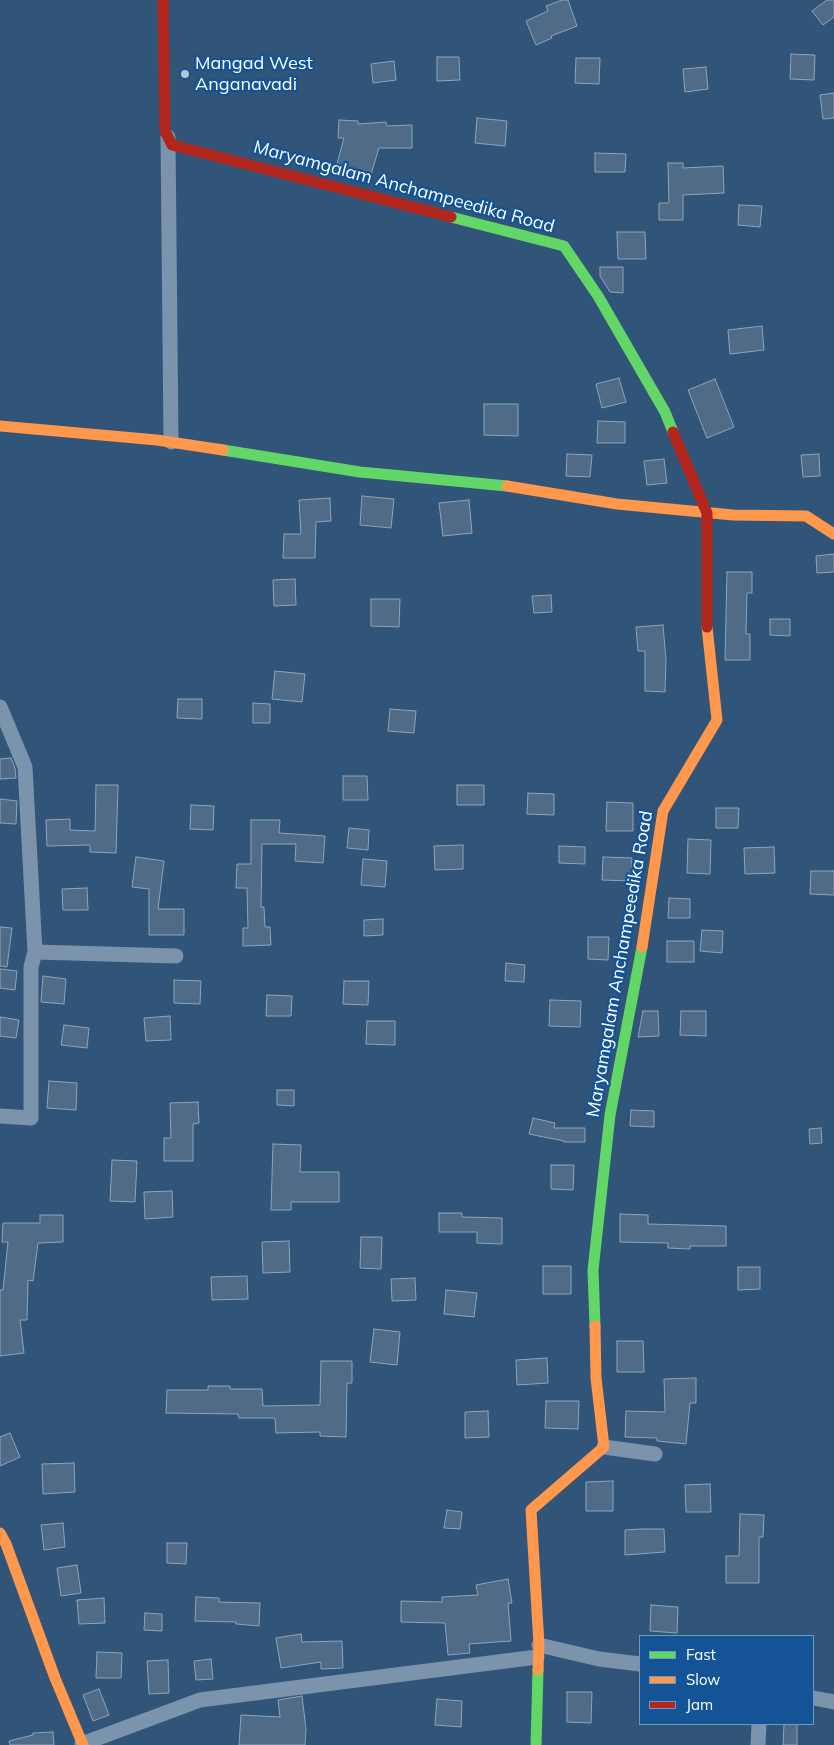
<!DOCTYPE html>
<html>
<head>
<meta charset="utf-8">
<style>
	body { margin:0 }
	#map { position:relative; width:834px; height:1745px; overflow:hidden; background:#315479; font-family:Mulish,sans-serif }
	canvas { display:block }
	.legend { position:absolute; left:639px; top:1635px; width:175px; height:90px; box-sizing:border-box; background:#145396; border:1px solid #7298c0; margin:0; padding:6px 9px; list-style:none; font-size:15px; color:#fff }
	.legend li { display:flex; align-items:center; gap:10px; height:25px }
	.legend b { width:25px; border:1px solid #7298c0 }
</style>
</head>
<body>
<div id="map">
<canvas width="834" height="1745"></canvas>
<ul class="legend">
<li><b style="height:6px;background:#63d668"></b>Fast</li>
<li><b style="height:6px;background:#ff974d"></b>Slow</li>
<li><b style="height:6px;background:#b3261e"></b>Jam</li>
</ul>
</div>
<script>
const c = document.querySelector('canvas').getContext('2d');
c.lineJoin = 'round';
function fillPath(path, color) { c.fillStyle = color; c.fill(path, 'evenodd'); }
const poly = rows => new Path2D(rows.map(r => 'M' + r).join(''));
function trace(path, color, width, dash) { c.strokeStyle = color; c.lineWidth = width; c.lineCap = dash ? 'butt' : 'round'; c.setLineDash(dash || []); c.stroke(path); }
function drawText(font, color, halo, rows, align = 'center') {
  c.font = font + ' Mulish,sans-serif'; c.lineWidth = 4.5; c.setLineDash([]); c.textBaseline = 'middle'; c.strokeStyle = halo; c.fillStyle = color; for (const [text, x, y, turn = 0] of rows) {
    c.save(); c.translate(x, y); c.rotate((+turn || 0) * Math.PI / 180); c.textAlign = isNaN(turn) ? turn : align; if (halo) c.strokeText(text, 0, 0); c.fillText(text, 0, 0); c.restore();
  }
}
const building = poly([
	[562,0,568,0,577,26,551,36,552,38,536,45,526,21,548,11,546,6,562,0],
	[827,0,834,0,834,17,823,25,812,11,827,0],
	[791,54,815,55,814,80,790,79,791,54],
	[437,57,459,57,460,80,437,81,437,57],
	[576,58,600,58,599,84,575,83,576,58],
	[394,61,396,80,373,83,371,64,394,61],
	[706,67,708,89,685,92,683,69,706,67],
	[834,93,834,118,823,119,820,95,834,93],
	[477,118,507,121,505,146,475,143,477,118],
	[339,120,358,121,358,124,386,122,387,126,412,125,412,148,379,148,369,181,335,171,344,138,338,138,339,120],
	[595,153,626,154,625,172,595,172,595,153],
	[668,163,683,163,683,168,723,166,724,193,683,195,683,220,659,220,659,203,669,203,668,163],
	[739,205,762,206,760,227,738,225,739,205],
	[617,232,645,232,646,259,618,259,617,232],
	[600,267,623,267,623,293,610,292,600,276,600,267],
	[762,326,764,350,730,354,728,330,762,326],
	[619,378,626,402,602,408,596,384,619,378],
	[715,379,734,427,707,438,688,390,715,379],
	[484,404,518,404,518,436,484,435,484,404],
	[598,421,625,422,625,443,597,443,598,421],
	[567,454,592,455,590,477,566,476,567,454],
	[819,454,820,476,803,477,801,455,819,454],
	[664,459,667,483,647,485,644,461,664,459],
	[362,496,394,499,391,528,360,525,362,496],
	[330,498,331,521,316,522,315,558,283,558,284,534,301,534,299,500,330,498],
	[469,500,472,533,443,536,439,503,469,500],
	[834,554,834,572,817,573,816,556,834,554],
	[727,572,752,572,752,593,747,593,746,634,750,634,750,660,725,660,727,572],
	[295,579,296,605,274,606,273,580,295,579],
	[551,595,552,612,534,613,532,596,551,595],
	[371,599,400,599,399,627,371,626,371,599],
	[770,619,790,619,790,636,770,635,770,619],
	[663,625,666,660,665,692,645,691,645,651,638,651,636,627,663,625],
	[275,671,305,674,302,702,272,699,275,671],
	[178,699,202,699,202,719,177,718,178,699],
	[253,703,270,704,270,723,253,723,253,703],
	[390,709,416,711,414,733,388,731,390,709],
	[11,758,15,768,16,778,0,779,0,759,11,758],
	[343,776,367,776,368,800,343,800,343,776],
	[96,785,118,785,116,853,90,852,90,845,47,846,46,820,70,819,70,830,95,831,96,785],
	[457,785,484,785,484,805,457,805,457,785],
	[528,793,554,794,554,815,527,814,528,793],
	[0,799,17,801,16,824,0,823,0,799],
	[607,802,633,803,633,831,606,831,607,802],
	[191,805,214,806,213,830,190,829,191,805],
	[716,808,739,808,738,828,716,828,716,808],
	[251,820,280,820,279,833,325,836,323,863,295,861,296,844,262,844,261,907,264,907,265,927,270,927,271,945,243,946,243,928,248,928,247,888,236,888,237,864,251,864,251,820],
	[349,828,369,830,368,850,347,848,349,828],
	[688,839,711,840,710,874,687,873,688,839],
	[463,845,463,869,435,870,434,846,463,845],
	[559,846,585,847,585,864,559,863,559,846],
	[774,847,775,873,745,874,744,848,774,847],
	[136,857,164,861,158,909,184,909,184,935,149,935,149,889,132,887,136,857],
	[603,857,632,858,631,881,602,880,603,857],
	[363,859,387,861,385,887,361,885,363,859],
	[811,871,834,871,834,895,810,894,811,871],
	[87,888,88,910,63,910,62,889,87,888],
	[669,898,690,899,690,918,668,918,669,898],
	[383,919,383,935,364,936,364,920,383,919],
	[0,927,12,928,7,967,0,966,0,927],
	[702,930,723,931,722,953,700,951,702,930],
	[588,937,609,937,608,960,588,959,588,937],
	[667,941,694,941,694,962,667,962,667,941],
	[506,963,525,965,524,982,505,981,506,963],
	[0,969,17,971,15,990,0,988,0,969],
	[43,976,66,979,64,1004,41,1002,43,976],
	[174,980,201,981,200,1004,174,1003,174,980],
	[344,981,369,981,368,1005,343,1004,344,981],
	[267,995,292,996,291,1016,266,1016,267,995],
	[550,1000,581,1001,580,1027,549,1026,550,1000],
	[643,1011,658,1011,659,1036,638,1037,643,1011],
	[681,1011,706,1011,706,1036,680,1035,681,1011],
	[170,1016,171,1040,146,1041,144,1018,170,1016],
	[0,1017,19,1020,16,1038,0,1036,0,1017],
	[367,1021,395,1021,395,1045,366,1044,367,1021],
	[64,1025,89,1028,87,1048,61,1045,64,1025],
	[49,1081,77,1083,76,1110,47,1108,49,1081],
	[277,1090,294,1090,294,1106,277,1105,277,1090],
	[198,1102,199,1123,193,1124,193,1161,164,1161,164,1138,171,1138,170,1103,198,1102],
	[631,1110,654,1111,654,1127,630,1126,631,1110],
	[533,1118,555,1123,554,1128,585,1128,585,1142,564,1142,564,1141,529,1134,533,1118],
	[821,1128,822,1143,810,1144,809,1129,821,1128],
	[273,1144,301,1145,300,1172,339,1172,339,1202,291,1202,291,1210,271,1210,273,1144],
	[112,1160,137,1161,135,1202,110,1201,112,1160],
	[551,1165,574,1165,573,1190,551,1189,551,1165],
	[172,1191,173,1217,145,1219,144,1192,172,1191],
	[439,1213,462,1213,462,1217,502,1218,502,1244,477,1243,477,1232,439,1232,439,1213],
	[620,1214,648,1215,648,1224,726,1226,726,1246,690,1246,690,1249,668,1248,668,1243,620,1242,620,1214],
	[40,1215,63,1215,63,1242,38,1243,33,1281,28,1280,27,1320,20,1320,24,1353,0,1356,0,1290,3,1290,8,1242,2,1242,3,1223,40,1223,40,1215],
	[361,1237,382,1237,381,1269,360,1268,361,1237],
	[289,1241,290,1272,263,1273,262,1242,289,1241],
	[543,1266,571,1266,571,1294,543,1294,543,1266],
	[738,1267,760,1267,760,1289,738,1290,738,1267],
	[247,1276,248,1299,212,1300,211,1277,247,1276],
	[415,1278,416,1300,392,1301,391,1279,415,1278],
	[446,1290,477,1293,474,1317,444,1314,446,1290],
	[374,1329,400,1332,397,1365,370,1362,374,1329],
	[617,1341,643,1341,644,1372,617,1372,617,1341],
	[547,1358,548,1383,517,1385,516,1360,547,1358],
	[321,1361,352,1361,352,1383,347,1383,346,1437,320,1436,320,1432,276,1433,275,1418,239,1418,238,1414,166,1413,167,1390,208,1390,208,1386,230,1386,230,1389,262,1389,263,1406,320,1405,321,1361],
	[696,1378,696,1403,690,1403,686,1444,657,1441,657,1438,625,1437,626,1411,665,1412,664,1379,696,1378],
	[546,1401,579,1401,578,1429,545,1428,546,1401],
	[488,1411,489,1437,465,1438,465,1412,488,1411],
	[10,1433,20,1457,0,1466,0,1437,10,1433],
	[74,1463,75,1492,43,1494,42,1464,74,1463],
	[613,1481,613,1511,586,1511,586,1482,613,1481],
	[710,1484,711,1512,686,1512,685,1485,710,1484],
	[447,1510,462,1512,460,1529,444,1528,447,1510],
	[740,1514,764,1515,763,1537,759,1537,759,1583,726,1583,726,1556,739,1556,740,1514],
	[63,1523,65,1547,44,1550,41,1525,63,1523],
	[643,1529,664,1529,665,1552,625,1555,625,1530,643,1529],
	[167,1543,187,1543,186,1564,167,1563,167,1543],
	[77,1565,81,1593,61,1596,57,1568,77,1565],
	[508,1579,512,1603,508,1603,511,1641,469,1644,470,1653,448,1655,445,1623,401,1622,401,1601,442,1602,442,1597,478,1595,476,1585,508,1579],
	[196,1597,219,1598,219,1602,260,1603,259,1626,236,1624,236,1622,195,1621,196,1597],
	[104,1598,105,1623,79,1624,77,1600,104,1598],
	[651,1605,678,1607,677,1633,650,1631,651,1605],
	[145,1613,162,1614,162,1631,144,1630,145,1613],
	[301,1634,302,1642,342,1641,343,1668,321,1669,321,1662,281,1668,276,1638,301,1634],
	[97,1652,122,1653,121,1678,96,1678,97,1652],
	[211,1659,213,1679,196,1680,194,1661,211,1659],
	[168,1660,169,1693,149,1694,147,1661,168,1660],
	[99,1689,109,1715,93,1721,83,1695,99,1689],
	[567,1692,592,1692,591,1723,567,1722,567,1692],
	[302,1696,306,1729,305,1745,239,1745,241,1715,280,1717,278,1700,302,1696],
	[437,1699,462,1701,461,1727,435,1725,437,1699],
	[784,1724,797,1724,797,1745,783,1745,784,1724],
	[53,1732,54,1745,10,1745,9,1741,33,1735,33,1733,53,1732]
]);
fillPath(building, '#4f6b88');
trace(building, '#8fa4b9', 1);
trace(poly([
	[168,137,171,442],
	[0,707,25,767,35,952,31,967,31,1118,0,1116],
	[35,952,176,956],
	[604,1447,655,1454],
	[539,1645,599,1659,640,1664],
	[813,1698,834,1702],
	[82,1744,200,1700,537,1657],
	[758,1745,759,1724]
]), '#7b93ab', 15);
trace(poly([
	[451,217,564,246,598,296,665,412,673,432],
	[223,450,360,472,507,486],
	[595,1326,593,1270,610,1115,642,947],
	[536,1745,538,1670]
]), '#63d668', 11);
trace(poly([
	[0,426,157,440,223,450],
	[507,486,617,504,733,515,806,516,834,534],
	[642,947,663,811,717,720,707,627],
	[0,1533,6,1544,55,1678,83,1745],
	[538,1670,539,1645,531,1510,604,1447,596,1378,595,1326]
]), '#ff974d', 11);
trace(poly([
	[163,0,165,131,172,145,451,217],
	[673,432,707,513,707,627]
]), '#b3261e', 11);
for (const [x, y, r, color] of [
	[185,74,5,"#b7c3d0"]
]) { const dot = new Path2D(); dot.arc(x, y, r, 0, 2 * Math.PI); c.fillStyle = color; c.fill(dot); trace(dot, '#145396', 2); }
drawText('18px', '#fff', '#145396', [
	["Mangad West",195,64],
	["Anganavadi",195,85]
], 'left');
drawText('18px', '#fff', '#145396', [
	["Maryamgalam Anchampeedika Road",404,187,15],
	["Maryamgalam Anchampeedika Road",620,964,-80]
]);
</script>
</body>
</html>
